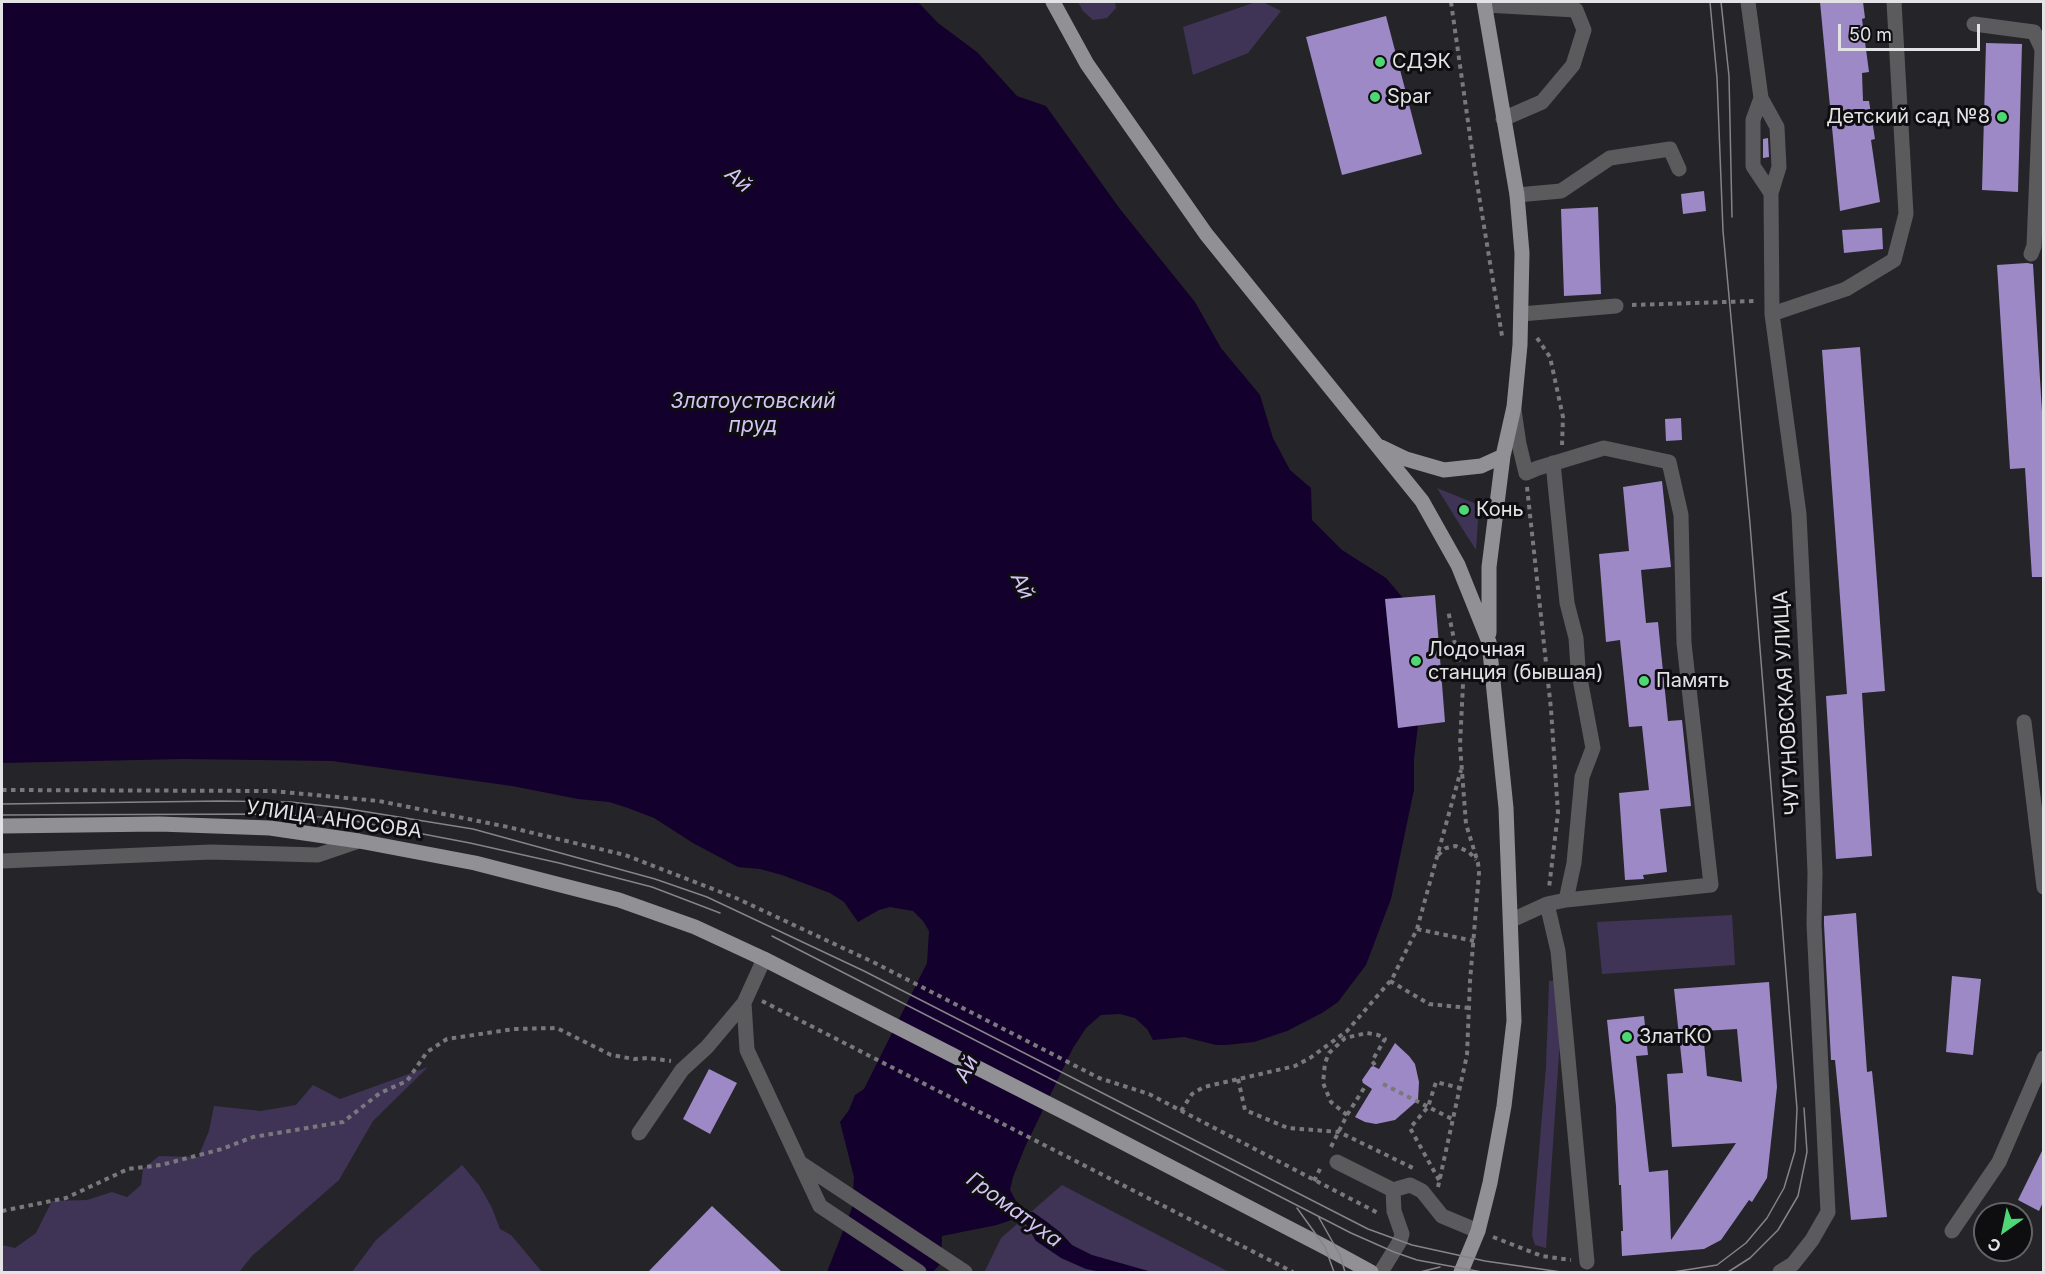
<!DOCTYPE html>
<html>
<head>
<meta charset="utf-8">
<style>
	body { margin:0 }
	#map { position:relative; width:2045px; height:1274px; overflow:hidden; background:#252429; font-family:Inter,sans-serif }
	canvas { display:block }
	.frame { position:absolute; inset:0; border:3px solid #e3e2e5; pointer-events:none }
	.north { position:absolute; left:1973px; top:1202px; width:60px; height:60px; box-sizing:border-box; background:#0e0d10; border:2px solid #636265; border-radius:50%; rotate:213deg; font-size:16px; font-weight:700; line-height:24px; text-align:center; color:#e3e2e5 }
	.north::after { content:''; display:block; margin:auto; width:21px; height:27px; background:#4fd675; clip-path:polygon(50% 0,100% 100%,50% 72%,0 100%) }
	.scale { position:absolute; left:1838px; top:24px; width:142px; height:27px; box-sizing:border-box; border:3px solid #e3e2e5; border-top:0; padding-left:8px; font-size:18px; line-height:21px; white-space:nowrap; color:#e3e2e5; -webkit-text-stroke:4px #0e0d10; paint-order:stroke }
</style>
</head>
<body>
<div id="map">
<canvas width="2045" height="1274"></canvas>
<div class="frame"></div>
<div class="north">С</div>
<div class="scale">50 m</div>
</div>
<script>
const c = document.querySelector('canvas').getContext('2d');
c.lineJoin = 'round';
function fillPath(path, color) { c.fillStyle = color; c.fill(path, 'evenodd'); }
const poly = rows => new Path2D(rows.map(r => 'M' + r).join(''));
function trace(path, color, width, dash) { c.strokeStyle = color; c.lineWidth = width; c.lineCap = dash ? 'butt' : 'round'; c.setLineDash(dash || []); c.stroke(path); }
function drawText(font, color, halo, rows, align = 'center') {
  c.font = font + ' Inter,sans-serif'; c.lineWidth = 6; c.setLineDash([]); c.textBaseline = 'middle'; c.strokeStyle = halo; c.fillStyle = color; for (const [text, x, y, turn = 0] of rows) {
    c.save(); c.translate(x, y); c.rotate((+turn || 0) * Math.PI / 180); c.textAlign = isNaN(turn) ? turn : align; if (halo) c.strokeText(text, 0, 0); c.fillText(text, 0, 0); c.restore();
  }
}
fillPath(poly([
	[1078,2,1115,2,1116,8,1107,18,1093,20,1083,11],
	[1256,2,1263,2,1281,11,1248,53,1193,75,1183,27],
	[1437,488,1479,505,1476,550,1460,525],
	[1732,915,1735,965,1602,974,1597,922],
	[1559,980,1561,1024,1546,1248,1535,1245,1532,1235,1546,1067,1549,981],
	[428,1067,373,1121,339,1180,252,1256,239,1272,2,1272,2,1245,15,1248,36,1233,52,1201,87,1200,112,1192,127,1197,141,1185,143,1169,159,1156,198,1157,209,1131,214,1106,261,1111,296,1105,313,1085,340,1099],
	[462,1165,479,1185,492,1208,500,1229,511,1235,542,1272,352,1272,376,1240],
	[1062,1185,1229,1272,987,1272,985,1271,1001,1238]
]), '#403456');
fillPath(poly([
	[2,2,918,2,938,23,977,52,1017,96,1046,106,1120,209,1195,302,1221,348,1260,395,1273,438,1290,470,1311,488,1312,520,1342,550,1386,578,1403,598,1385,599,1398,728,1418,725,1414,759,1414,790,1391,899,1366,965,1338,1002,1322,1013,1287,1031,1254,1042,1226,1045,1216,1045,1184,1037,1153,1040,1147,1029,1135,1018,1120,1014,1101,1015,1086,1028,1073,1048,1025,1147,1013,1177,1010,1190,1016,1201,1028,1212,1033,1212,1047,1222,1060,1232,1072,1245,1092,1255,1152,1272,1101,1272,1086,1269,1061,1258,1036,1241,1023,1219,1017,1218,997,1225,942,1236,941,1263,933,1272,827,1272,852,1208,854,1177,840,1122,849,1110,855,1095,864,1089,927,963,929,931,923,921,913,911,890,907,879,910,858,922,844,902,830,893,782,875,760,869,738,867,693,843,654,818,628,808,609,802,578,799,512,786,332,761,183,759,2,763]
]), '#14002c');
fillPath(poly([
	[1820,2,1863,2,1865,18,1862,19,1869,72,1862,73,1863,101,1869,101,1875,139,1871,140,1880,202,1840,211],
	[1386,16,1422,154,1342,175,1306,37],
	[1986,43,2022,44,2018,192,1982,190],
	[1768,138,1769,157,1763,158,1763,139],
	[1704,191,1706,211,1683,214,1681,194],
	[1598,207,1601,294,1564,296,1561,209],
	[1882,228,1883,249,1844,253,1842,230],
	[2027,263,2033,264,2043,428,2043,577,2032,577,2025,468,2010,469,1997,265],
	[1860,347,1885,691,1862,693,1872,856,1836,859,1826,696,1847,694,1822,350],
	[1681,418,1682,440,1666,441,1665,419],
	[1662,481,1671,567,1641,570,1646,623,1658,622,1668,721,1682,720,1691,806,1660,809,1667,872,1643,875,1644,879,1625,880,1619,793,1649,790,1642,726,1629,727,1620,640,1606,642,1599,554,1629,551,1623,487],
	[1435,595,1445,722,1398,728,1385,599],
	[1856,913,1867,1072,1872,1071,1887,1217,1851,1220,1835,1060,1831,1060,1824,924,1824,916],
	[1952,976,1981,979,1973,1055,1946,1052],
	[1769,982,1777,1087,1767,1178,1752,1202,1749,1200,1721,1240,1704,1249,1622,1256,1621,1231,1623,1231,1621,1185,1619,1185,1616,1106,1607,1020,1644,1016,1648,1055,1636,1056,1649,1172,1668,1170,1671,1240,1736,1143,1672,1147,1667,1074,1683,1073,1674,989],
	[1737,1029,1742,1082,1707,1076,1703,1031],
	[1395,1043,1409,1056,1415,1064,1419,1082,1418,1100,1395,1120,1376,1124,1365,1122,1355,1117,1372,1089,1363,1083,1362,1080,1371,1067,1373,1066,1379,1069],
	[709,1069,737,1083,710,1134,683,1119],
	[2043,1149,2043,1202,2039,1211,2018,1200],
	[712,1206,782,1272,648,1272]
]), '#9d89c5');
trace(poly([
	[1451,2,1475,171,1502,336],
	[1632,305,1756,301],
	[1537,338,1550,357,1563,417,1562,445],
	[1527,487,1551,709,1558,813,1549,888],
	[2,790,272,791,379,801,508,827,625,855,736,898,875,963,1099,1078,1149,1094,1378,1213],
	[1438,855,1446,848,1456,846,1469,852,1476,860],
	[1417,929,1474,941],
	[1390,981,1429,1004,1469,1008],
	[762,1001,1293,1272],
	[1238,1079,1245,1110,1288,1128,1339,1132,1413,1168],
	[1383,1084,1454,1120],
	[1181,1111,1192,1094,1204,1087,1295,1066,1310,1058,1347,1031,1392,979,1417,929,1461,770],
	[1347,1115,1331,1102,1323,1083,1325,1063,1329,1053,1345,1038,1367,1033,1378,1035,1385,1039,1372,1061,1377,1068],
	[1331,1147,1347,1115,1366,1085],
	[1439,1180,1410,1128,1428,1107,1436,1082,1460,1088],
	[1314,1181,1321,1167],
	[1438,1187,1467,1055,1470,981,1479,873,1478,863,1466,824,1460,745,1463,684,1448,610],
	[2,1211,66,1198,128,1169,161,1165,222,1149,253,1137,343,1122,380,1093,407,1081,427,1052,447,1039,514,1029,557,1028,611,1055,634,1059,648,1058,671,1061],
	[1493,1237,1542,1256,1571,1260]
]), '#79787c', 4, [4.5, 4.5]);
trace(poly([
	[1748,2,1761,98,1753,120,1753,166,1771,193,1772,314,1799,514,1809,718,1815,873,1814,924,1828,1212,1812,1240,1793,1264,1780,1272],
	[1485,5,1576,10,1584,30,1573,65,1542,102,1503,119],
	[1974,24,2034,32,2042,49,2034,246,2031,254],
	[1761,98,1777,127,1779,167,1771,193],
	[1517,195,1561,191,1610,158,1670,149,1679,169],
	[1521,314,1616,306],
	[1772,314,1846,289,1894,260,1906,214,1894,2],
	[1553,463,1567,603,1576,638,1578,668,1593,748,1582,777,1574,863,1566,900],
	[2024,722,2044,887],
	[2,861,211,852,318,855,359,841],
	[1547,904,1558,951,1587,1262],
	[1512,920,1547,904,1566,900,1711,885,1684,643,1681,515,1669,462,1604,448,1538,468,1526,473,1519,444,1514,410],
	[744,1003,747,1050,820,1206,919,1272],
	[639,1133,682,1070,707,1047,744,1003,764,959],
	[1337,1162,1393,1190,1410,1185,1422,1191,1442,1216,1478,1231],
	[802,1164,965,1272],
	[1952,1231,1999,1162,2044,1058],
	[1381,1272,1400,1241,1402,1234,1394,1211,1393,1190]
]), '#5b5a5d', 15);
trace(poly([
	[1053,2,1087,64,1206,234,1422,501,1458,565,1489,642,1506,808,1514,1021,1504,1106,1490,1183,1478,1231,1461,1272],
	[1484,2,1517,195,1522,253,1520,345,1514,407,1503,456,1489,567,1489,633],
	[1381,447,1406,459,1444,470,1481,466,1503,456],
	[2,826,159,824,270,828,359,841,475,863,619,900,695,927,764,959,1076,1118,1325,1247,1371,1272]
]), '#919095', 15);
trace(poly([
	[1721,2,1729,76,1732,217],
	[2,804,220,801,291,802,343,808,473,829,655,879,707,897,864,971,1368,1229,1412,1245,1485,1261,1561,1272],
	[2,815,262,814,339,818,470,843,559,863,652,887,720,913],
	[772,936,1351,1233,1394,1252,1417,1260,1482,1272],
	[1297,1208,1325,1247,1334,1272],
	[1318,1216,1340,1255,1345,1272],
	[1420,1272,1440,1267],
	[1673,1272,1717,1265,1746,1243,1767,1218,1784,1188,1795,1151,1797,1109,1750,524,1723,231,1717,78,1710,2],
	[1728,1272,1750,1258,1778,1230,1798,1196,1807,1152,1804,1108]
]), '#858488', 1.5);
for (const [x, y, r, color] of [
	[1380,62,6,"#4fd675"],
	[1375,97,6,"#4fd675"],
	[2002,117,6,"#4fd675"],
	[1464,510,6,"#4fd675"],
	[1416,661,6,"#4fd675"],
	[1644,681,6,"#4fd675"],
	[1627,1037,6,"#4fd675"]
]) { const dot = new Path2D(); dot.arc(x, y, r, 0, 2 * Math.PI); c.fillStyle = color; c.fill(dot); trace(dot, '#0e0d10', 2); }
drawText('20px', '#e3e2e5', '#0e0d10', [
	["СДЭК",1392,62],
	["Spar",1387,97],
	["Детский сад №8",1990,117,"right"],
	["Конь",1476,510],
	["Лодочная",1428,650],
	["станция (бывшая)",1428,673],
	["Память",1656,681],
	["ЗлатКО",1639,1037]
], 'left');
drawText('20px', '#e3e2e5', '#0e0d10', [
	["ЧУГУНОВСКАЯ УЛИЦА",1787,703,-93],
	["УЛИЦА АНОСОВА",334,820,8]
]);
drawText('italic 21px', '#d3c3f6', '#0e0d10', [
	["Ай",738,180,41],
	["Златоустовский",753,402],
	["пруд",753,426],
	["Ай",1022,586,64],
	["Ай",967,1069,-63],
	["Громатуха",1014,1210,36]
]);
</script>
</body>
</html>
